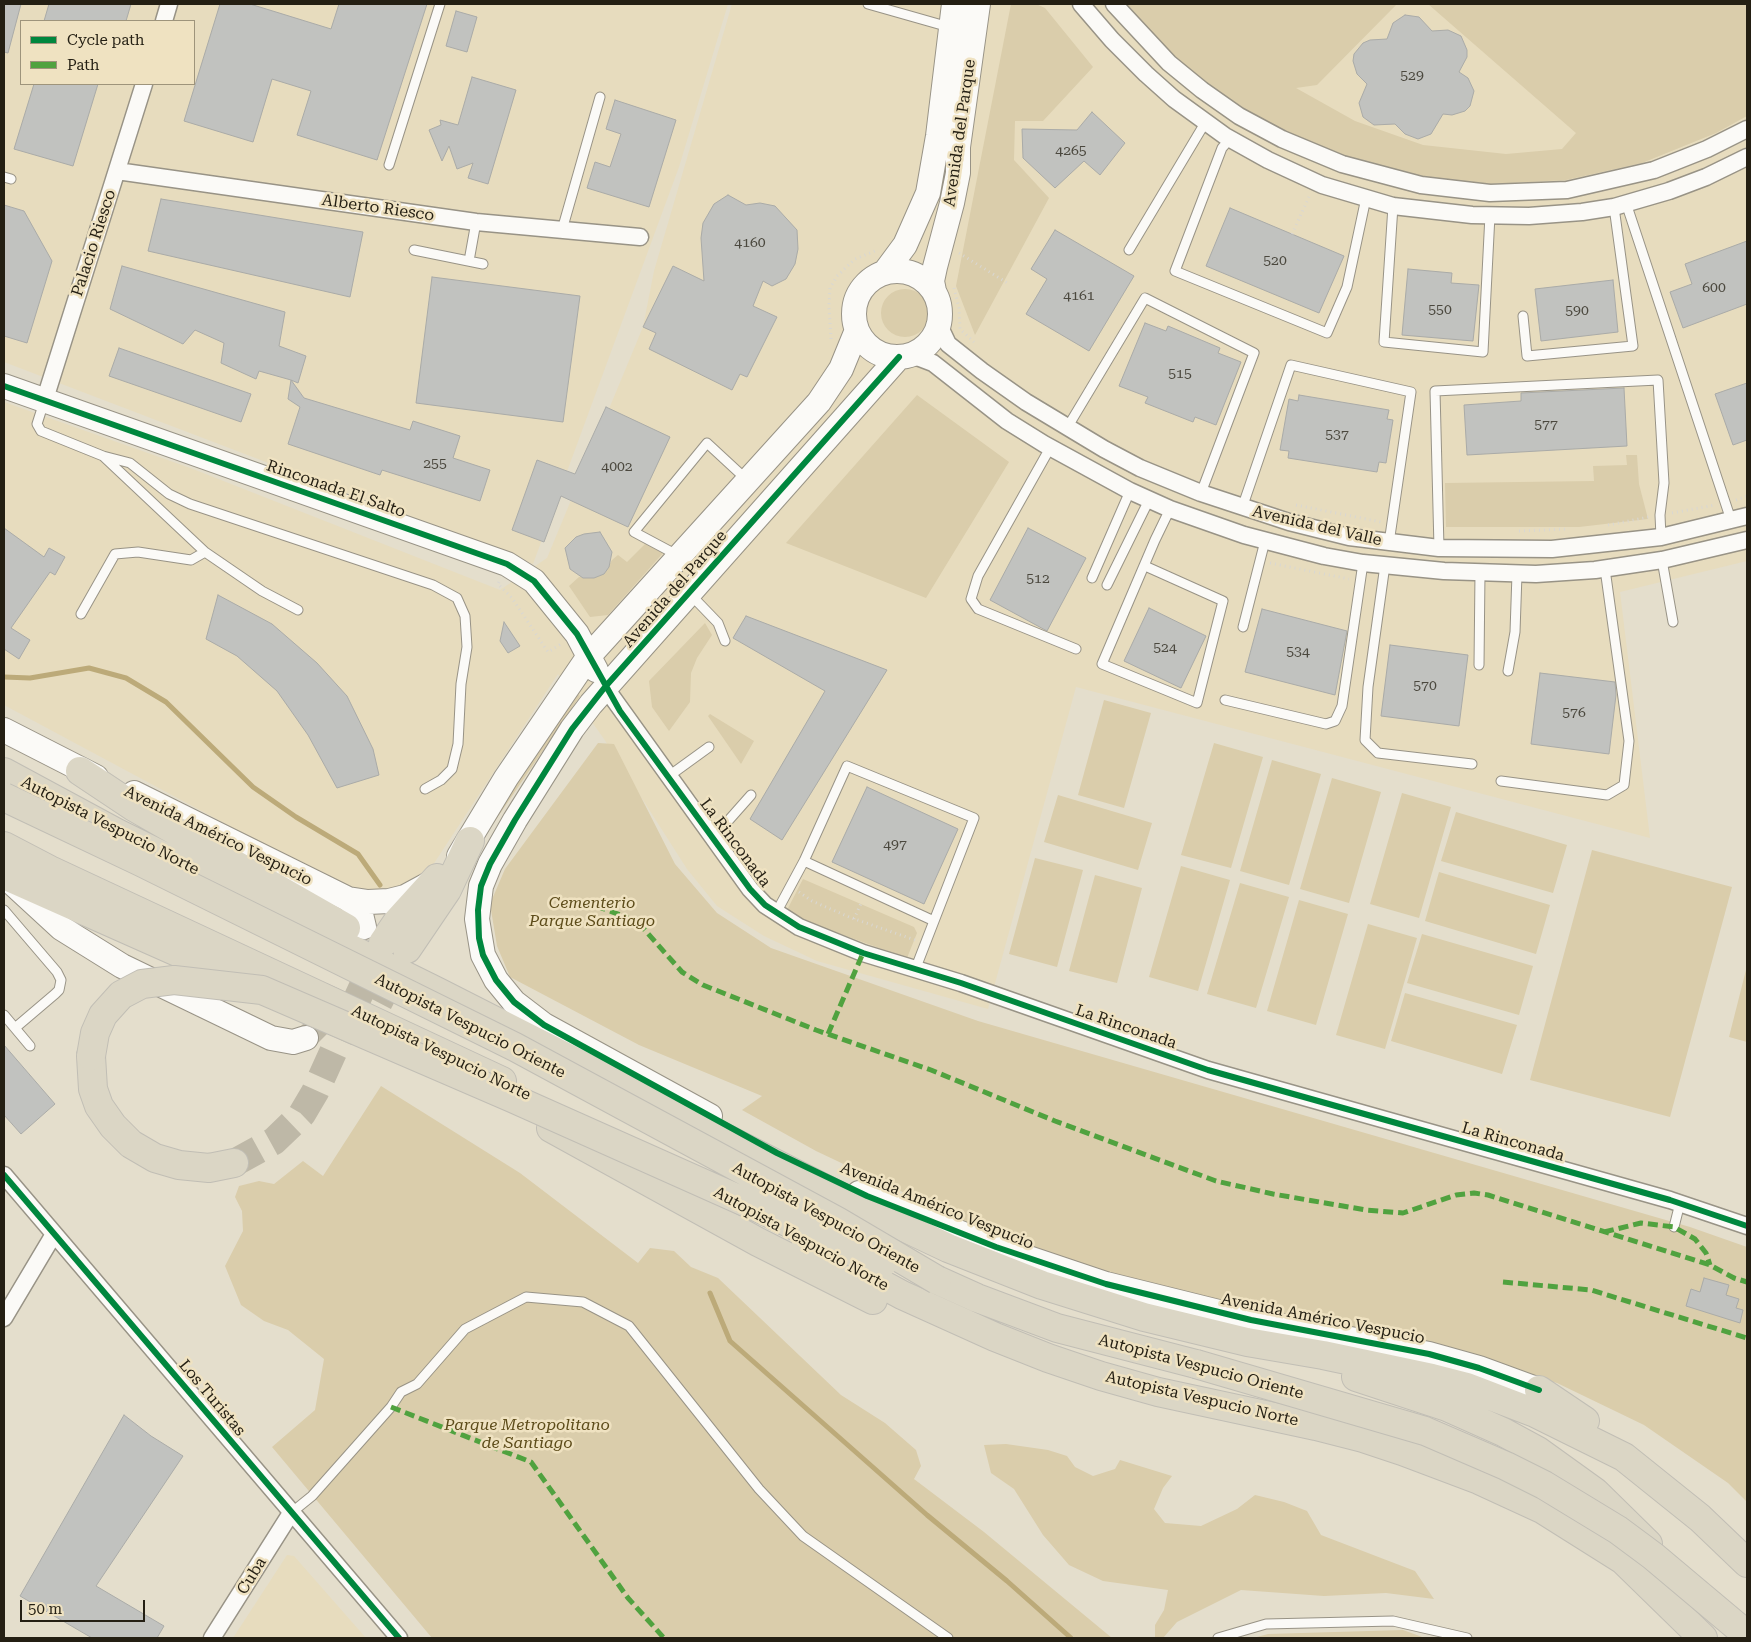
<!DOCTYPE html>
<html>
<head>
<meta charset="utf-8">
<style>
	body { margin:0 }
	#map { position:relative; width:1751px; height:1642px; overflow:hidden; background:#e4decc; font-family:"Roboto Serif",serif }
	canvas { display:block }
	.frame { position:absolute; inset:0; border:5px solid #241f13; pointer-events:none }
	.legend { position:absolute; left:20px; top:20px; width:175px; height:65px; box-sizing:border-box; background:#efe2c1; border:1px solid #9e947b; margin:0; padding:6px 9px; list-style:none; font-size:15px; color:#241f13 }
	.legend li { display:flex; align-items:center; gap:10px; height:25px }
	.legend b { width:25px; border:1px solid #9e947b }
	.scale { position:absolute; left:20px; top:1600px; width:125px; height:22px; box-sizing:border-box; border:2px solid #241f13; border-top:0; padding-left:6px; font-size:15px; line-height:18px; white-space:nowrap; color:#241f13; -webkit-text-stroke:4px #efe2c1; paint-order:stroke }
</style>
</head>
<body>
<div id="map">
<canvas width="1751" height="1642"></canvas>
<div class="frame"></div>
<ul class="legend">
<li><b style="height:6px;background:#00873e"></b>Cycle path</li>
<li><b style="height:6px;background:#50a23f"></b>Path</li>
</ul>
<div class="scale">50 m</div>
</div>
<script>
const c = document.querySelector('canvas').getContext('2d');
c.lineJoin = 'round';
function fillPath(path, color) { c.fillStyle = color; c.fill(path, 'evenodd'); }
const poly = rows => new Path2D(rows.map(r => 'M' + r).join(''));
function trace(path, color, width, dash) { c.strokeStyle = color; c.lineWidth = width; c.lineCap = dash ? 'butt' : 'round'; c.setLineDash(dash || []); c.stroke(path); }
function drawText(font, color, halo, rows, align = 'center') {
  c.font = font + ' "Roboto Serif",serif'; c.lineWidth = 5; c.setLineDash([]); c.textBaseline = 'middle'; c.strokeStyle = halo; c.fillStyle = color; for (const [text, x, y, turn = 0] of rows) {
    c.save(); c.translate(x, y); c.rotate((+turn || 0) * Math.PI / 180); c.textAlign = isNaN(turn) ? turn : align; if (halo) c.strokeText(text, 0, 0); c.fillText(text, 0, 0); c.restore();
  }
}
fillPath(poly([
	[4,4,728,4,679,167,533,564,4,362],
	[21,21,194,21,194,84,21,84],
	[732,4,1747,4,1747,561,1620,592,1650,838,1076,687,988,1009,817,961,764,936,717,906,687,869,604,739,558,674,427,874,402,892,381,894,334,882,4,705,4,402,193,469,500,590,547,558,643,327,654,271],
	[287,1555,294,1556,366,1638,233,1638]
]), '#e7dcbe');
fillPath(poly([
	[1011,4,1036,4,1045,8,1093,67,1043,121,1015,121,1014,160,1049,198,975,335,956,286],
	[1122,4,1397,4,1317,85,1296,88,1355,121,1423,145,1506,154,1562,149,1576,133,1428,4,1747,4,1747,116,1716,133,1642,163,1566,180,1491,184,1430,178,1368,165,1326,152,1274,129,1195,78],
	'881 313a24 24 0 1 1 48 0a24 24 0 1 1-48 0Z',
	[917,395,1009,462,926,598,786,543],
	[1626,455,1637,455,1639,484,1648,519,1579,527,1446,527,1445,483,1594,481,1593,466,1627,465],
	[645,544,663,553,608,615,590,617,569,586,579,577,594,578,604,574,612,560,618,555,627,562],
	[705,623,712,635,697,658,691,673,690,702,669,731,652,707,649,681],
	[576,692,580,696,474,852,499,805],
	[1104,700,1151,713,1124,808,1078,795],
	[710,714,754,741,741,764,708,716],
	[598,743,614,744,675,864,717,913,771,948,978,1021,1690,1227,1747,1247,1747,1502,1728,1483,1644,1425,1557,1383,1457,1356,1102,1276,1000,1238,816,1151,742,1110,762,1096,639,1045,510,977,497,946,490,904,505,869],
	[1214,743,1263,757,1231,868,1181,855],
	[1272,760,1321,774,1289,885,1240,871],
	[1332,778,1381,792,1349,903,1300,889],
	[1402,793,1451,807,1419,918,1370,904],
	[1058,795,1152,823,1138,870,1044,842],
	[1456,812,1567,845,1553,893,1441,861],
	[1592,850,1732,887,1670,1117,1530,1080],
	[1035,858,1083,870,1057,967,1009,954],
	[1181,866,1230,880,1198,991,1149,977],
	[1439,872,1550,905,1536,954,1425,921],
	[1095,875,1142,888,1117,983,1069,971],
	[803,879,914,927,917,933,907,958,813,924,787,910],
	[1240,883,1289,897,1256,1008,1207,994],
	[1299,900,1348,914,1316,1025,1267,1011],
	[1368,924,1417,938,1385,1049,1336,1035],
	[1422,934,1533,966,1519,1015,1407,983],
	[1747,966,1747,1042,1729,1037],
	[1405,993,1517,1025,1502,1074,1391,1041],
	[381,1086,520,1173,638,1263,650,1248,674,1251,691,1267,718,1278,841,1395,885,1423,916,1450,921,1466,914,1479,984,1532,1112,1638,432,1638,272,1447,315,1410,324,1359,288,1330,264,1321,241,1305,225,1266,243,1231,242,1211,235,1197,239,1186,259,1181,274,1184,303,1161,323,1176],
	[1006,1444,1048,1450,1067,1456,1075,1467,1093,1476,1115,1469,1120,1460,1172,1476,1163,1488,1154,1509,1165,1523,1201,1526,1237,1509,1255,1495,1284,1502,1307,1511,1321,1535,1415,1571,1434,1599,1386,1593,1324,1596,1241,1590,1177,1622,1163,1638,1155,1638,1155,1625,1164,1610,1168,1590,1103,1581,1069,1565,1043,1535,1014,1489,991,1473,984,1445],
	[1403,1630,1425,1638,1253,1638,1268,1634]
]), '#dacdab');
trace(poly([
	[4,677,30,678,89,668,126,678,166,702,253,787,296,817,358,854,380,885],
	[710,1293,730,1341,927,1515,1007,1581,1071,1638]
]), '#bcaa79', 5);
const building = poly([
	[4,4,21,4,8,53,4,52,4,4],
	[49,4,131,4,126,21,44,21,49,4],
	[220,4,250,4,331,29,339,4,427,4,377,160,297,135,311,91,272,79,253,142,184,121,220,4],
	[456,11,477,17,467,52,446,46,456,11],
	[1405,15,1419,17,1432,31,1448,30,1461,36,1467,50,1467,57,1459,72,1468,78,1474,91,1470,106,1465,111,1452,115,1443,114,1431,134,1418,139,1405,134,1395,124,1374,125,1363,117,1359,103,1367,84,1357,74,1353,61,1354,54,1363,43,1370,40,1387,39,1393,23,1405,15],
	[472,77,516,90,488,184,468,178,473,163,457,169,449,146,442,161,429,130,441,125,440,120,458,125,472,77],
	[34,84,98,84,73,166,14,149,34,84],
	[615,100,676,120,649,207,587,188,595,162,610,167,621,134,606,129,615,100],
	[1092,112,1125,143,1100,175,1084,161,1055,188,1023,158,1022,129,1077,130,1092,112],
	[728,195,746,205,760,203,775,206,797,230,798,249,795,264,786,279,772,286,763,281,753,306,777,317,747,377,740,374,732,390,649,349,656,333,643,327,673,266,704,281,701,238,703,223,714,204,728,195],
	[161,199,363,232,350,297,148,251,161,199],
	[4,205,24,211,52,261,27,343,4,336,4,205],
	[1230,208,1344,256,1319,313,1206,266,1230,208],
	[1055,230,1134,276,1089,351,1026,314,1047,279,1031,269,1055,230],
	[1747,241,1747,304,1683,328,1670,292,1692,284,1685,264,1747,241],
	[122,266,285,312,279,346,306,356,298,383,291,380,304,398,410,430,413,421,460,436,453,458,490,470,480,501,382,470,380,475,288,444,300,407,288,399,291,380,259,371,256,379,221,363,224,343,195,330,183,344,110,309,122,266],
	[1408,269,1452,273,1451,283,1479,285,1473,341,1402,335,1408,269],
	[432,277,580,296,563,422,416,403,432,277],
	[1613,280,1618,332,1541,341,1535,289,1613,280],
	[1145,323,1166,331,1168,326,1220,348,1218,353,1241,362,1216,425,1195,417,1193,422,1145,403,1148,397,1119,386,1145,323],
	[119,348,251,394,241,422,109,376,119,348],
	[1747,383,1747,440,1733,445,1715,394,1747,383],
	[1624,388,1627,446,1467,455,1464,405,1521,401,1521,393,1624,388],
	[1299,395,1389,410,1387,419,1393,420,1386,463,1379,462,1377,472,1288,458,1289,451,1280,450,1289,399,1298,401,1299,395],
	[606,407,670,437,628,527,561,496,544,542,512,530,537,460,575,474,606,407],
	[4,528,44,557,49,548,65,557,55,575,50,572,11,628,30,640,19,659,4,649,4,528],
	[1028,528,1086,558,1047,631,990,600,1028,528],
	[600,532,612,552,609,567,604,574,594,578,583,578,570,569,565,548,576,537,584,534,600,532],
	[218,595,272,624,317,663,347,696,373,749,379,775,337,788,308,735,277,691,237,656,206,639,218,595],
	[1149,608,1206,636,1181,688,1124,661,1149,608],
	[1262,609,1347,631,1335,695,1245,672,1262,609],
	[746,616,887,670,782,840,750,819,825,691,733,638,746,616],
	[504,622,520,646,508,653,500,641,504,622],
	[1390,645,1468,655,1459,726,1381,716,1390,645],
	[1540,673,1615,682,1616,695,1609,754,1531,744,1540,673],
	[867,787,958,829,924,904,832,862,867,787],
	[4,1045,55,1104,21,1134,4,1115,4,1045],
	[1704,1278,1729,1285,1726,1295,1739,1299,1736,1308,1743,1310,1740,1323,1686,1306,1691,1289,1700,1292,1704,1278],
	[124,1415,151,1436,183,1456,96,1586,164,1626,157,1638,92,1638,20,1596,124,1415]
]);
fillPath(building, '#c1c2bf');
trace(building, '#aaaba8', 1);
trace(poly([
	[306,1038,322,1022,355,949]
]), '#beb8a7', 24, [24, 12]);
trace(poly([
	[376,1042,371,1028,372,1015,399,963],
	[234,1163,274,1141,302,1114,315,1092,378,953]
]), '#beb8a7', 28, [28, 14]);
const lane = poly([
	[868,4,949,27],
	[1230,139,1222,148,1175,271,1327,333,1347,287,1366,198],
	[389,165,440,4],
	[4,177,11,179],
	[1626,203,1731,520],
	[1393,206,1384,342,1483,352,1490,215],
	[562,230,600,97],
	[414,250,483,264],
	[1129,250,1205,123],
	[469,261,476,222],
	[1523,316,1527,356,1633,346,1614,207],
	[44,402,37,424,41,431,103,456,205,552,262,591,298,610],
	[1067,428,1145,298,1254,353,1201,493],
	[1050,448,978,576,971,599,978,609,1076,649],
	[103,456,130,463,169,494,190,504,433,585,457,598,465,616,467,647,461,684,458,744,452,769,441,780,425,789],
	[1242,508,1291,365,1411,392,1389,543],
	[1439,548,1435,391,1658,380,1664,483,1660,515,1661,537],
	[679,556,634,532,707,443,747,480],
	[1662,560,1673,622],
	[1385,565,1368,687,1365,740,1378,753,1472,764],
	[1145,566,1223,601,1197,703,1102,664,1155,540,1170,509],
	[1092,578,1130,491],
	[1107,585,1149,500],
	[690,594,718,623,725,641],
	[81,614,115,554,138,552,191,560,205,552],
	[1243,627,1265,541],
	[1479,665,1480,573],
	[1508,671,1515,632,1517,574],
	[1225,700,1326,724,1335,721,1342,706,1363,563],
	[669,776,709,747],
	[1501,781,1607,795,1624,785,1629,741,1605,569],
	[712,839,751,795],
	[804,861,934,921],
	[4,910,57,972,61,980,59,990,55,994,15,1028],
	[776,913,804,861,847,766,974,818,915,970],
	[4,1015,30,1046],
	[1674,1227,1680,1203],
	[291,1513,312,1496,391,1407,401,1392,417,1384,465,1329,526,1297,583,1302,629,1326,759,1489,803,1536,948,1638],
	[1218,1638,1266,1624,1393,1621,1467,1638]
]);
const street = poly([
	[1081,4,1112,40,1146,74,1174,99,1225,136,1268,160,1322,185,1393,206,1472,215,1529,216,1582,212,1614,207,1669,191,1706,177,1747,157],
	[1114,4,1169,63,1202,90,1239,116,1282,139,1342,164,1421,185,1490,193,1567,190,1654,170,1707,149,1747,129],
	[164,21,169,4],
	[117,171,476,222,640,237],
	[939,325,948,344,982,371,1026,402,1104,449,1140,468,1201,493,1289,522,1349,537,1439,548,1552,549,1661,537,1747,516],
	[912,355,933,363,1007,421,1044,444,1130,491,1170,509,1244,535,1324,556,1363,563,1444,571,1536,574,1595,570,1662,560,1747,540],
	[44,402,144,84],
	[605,687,750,889,765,905,799,927,863,953,961,983,1208,1070,1670,1200,1747,1226],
	[4,1175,399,1638],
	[4,1318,54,1234],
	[212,1638,291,1513]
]);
const secondary = poly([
	'854 314a43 43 0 1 1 86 0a43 43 0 1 1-86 0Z',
	[885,272,905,245,928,193,938,136,954,4],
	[934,291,932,281,935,267,952,203,958,173,958,147,978,4],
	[4,386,507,564,534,581,577,634,596,670],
	[4,730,96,777],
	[134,793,348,899,368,902,389,901,405,897,429,884],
	[459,856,506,778,589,656,819,402,841,369,857,330],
	[11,882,61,928,122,966,271,1038,293,1042,306,1038],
	[348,899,360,910,364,927],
	[710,1116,544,1025,514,1002,496,980,483,955,477,919,481,886,490,864,515,820,572,729,591,704,899,357],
	[859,1193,996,1247,1106,1284,1251,1320,1429,1354,1479,1368,1539,1390]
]);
const highway = poly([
	[80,771,134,807,346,928],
	[4,772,117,833,438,992,857,1205,948,1248,1042,1285,1144,1317,1247,1342,1323,1355,1432,1378,1467,1387,1535,1413,1624,1457,1700,1518,1747,1563],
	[4,846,50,870,502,1081],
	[4,875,256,987],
	[383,943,398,921,437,878],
	[407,949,447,890,470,841],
	[91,1056,93,1089,99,1106,113,1126,131,1144,155,1158,179,1165,209,1168,234,1163],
	[551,1128,758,1242,873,1300],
	[806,1243,902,1295,995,1337,1048,1358,1101,1376,1158,1392,1316,1426,1363,1438,1402,1451,1479,1480,1542,1509,1623,1560,1703,1638],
	[937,1280,977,1298,1057,1328,1196,1364],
	[1356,1377,1447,1407,1503,1432,1538,1451,1595,1492,1648,1544],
	[1539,1390,1585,1421]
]);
trace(lane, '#989386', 11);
trace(street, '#989386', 19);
trace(secondary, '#989386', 26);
trace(highway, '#c1beb5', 30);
trace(poly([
	[1292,234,1309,197],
	[959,253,1009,284],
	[954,288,959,308,960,329,974,342],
	[831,339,829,306,830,288,837,276,855,259,875,251],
	[1736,500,1747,496],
	[1296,505,1381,522],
	[1672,513,1715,505],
	[1608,525,1649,517],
	[1519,531,1568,529],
	[1270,563,1349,579],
	[499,582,498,584,512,598,548,652,561,644],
	[799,892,812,901,849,917,915,940],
	[854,919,862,901]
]), '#d9d7d2', 3, [1, 4]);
trace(lane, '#fbfaf7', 9);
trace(street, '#fbfaf7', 16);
trace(secondary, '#fbfaf7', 24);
trace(highway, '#dbd6c5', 28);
const highwayBridge = poly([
	[4,797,141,862,515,1047,837,1221,937,1280],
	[91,1056,95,1033,103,1015,121,995,142,984,174,980,262,990,512,1098,763,1210,829,1243,883,1263],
	[1196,1364,1425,1431,1506,1466,1544,1485,1618,1530,1653,1556,1747,1635]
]);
trace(highwayBridge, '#c1beb5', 30, []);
trace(highwayBridge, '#dbd6c5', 28);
trace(poly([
	[596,906,626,917,644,929,682,972,703,985,816,1030,931,1070,1055,1121,1216,1181,1273,1194,1366,1210,1403,1213,1456,1195,1474,1193,1488,1195,1710,1265,1734,1278,1747,1282],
	[828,1034,863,953],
	[1604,1232,1641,1223,1674,1227,1695,1239,1706,1253,1710,1265],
	[1503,1282,1591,1290,1747,1338],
	[391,1407,531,1462,628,1598,664,1638]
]), '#50a23f', 5, [10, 5]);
trace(poly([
	[899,357,605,687,572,729,515,820,490,864,481,886,478,910,479,938,483,955,496,980,514,1002,544,1025,777,1153,867,1196,996,1247,1106,1284,1251,1320,1429,1354,1479,1368,1539,1390],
	[4,386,507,564,534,581,577,634,620,711,750,889,765,905,799,927,863,953,961,983,1208,1070,1670,1200,1747,1226],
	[4,1175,399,1638]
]), '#00873e', 6);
drawText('14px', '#4b483e', null, [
	["529",1412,76],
	["4265",1071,151],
	["4160",750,243],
	["520",1275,261],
	["600",1714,288],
	["4161",1079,296],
	["550",1440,310],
	["590",1577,311],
	["515",1180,374],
	["577",1546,425],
	["537",1337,435],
	["255",435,464],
	["4002",617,467],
	["512",1038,579],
	["524",1165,648],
	["534",1298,652],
	["570",1425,686],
	["576",1574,713],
	["497",895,845]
]);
drawText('16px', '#241f13', '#efe2c1', [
	["Avenida del Parque",960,133,-82],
	["Alberto Riesco",378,208,8],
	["Palacio Riesco",94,243,-72],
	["Rinconada El Salto",336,489,19],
	["Avenida del Valle",1317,526,13],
	["Avenida del Parque",675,589,-49],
	["Autopista Vespucio Norte",110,826,27],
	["Avenida Américo Vespucio",218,836,26],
	["La Rinconada",735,843,53],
	["Autopista Vespucio Oriente",470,1026,27],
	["La Rinconada",1126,1027,19],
	["Autopista Vespucio Norte",441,1053,26],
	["La Rinconada",1513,1142,16],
	["Avenida Américo Vespucio",937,1206,22],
	["Autopista Vespucio Oriente",826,1218,29],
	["Autopista Vespucio Norte",801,1239,29],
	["Avenida Américo Vespucio",1323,1319,11],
	["Autopista Vespucio Oriente",1201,1367,15],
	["Los Turistas",212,1398,50],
	["Autopista Vespucio Norte",1202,1399,13],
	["Cuba",252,1576,-58]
]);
drawText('italic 16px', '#5d4c1a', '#efe2c1', [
	["Cementerio",592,903],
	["Parque Santiago",592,921],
	["Parque Metropolitano",527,1425],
	["de Santiago",527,1443]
]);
</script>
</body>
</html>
